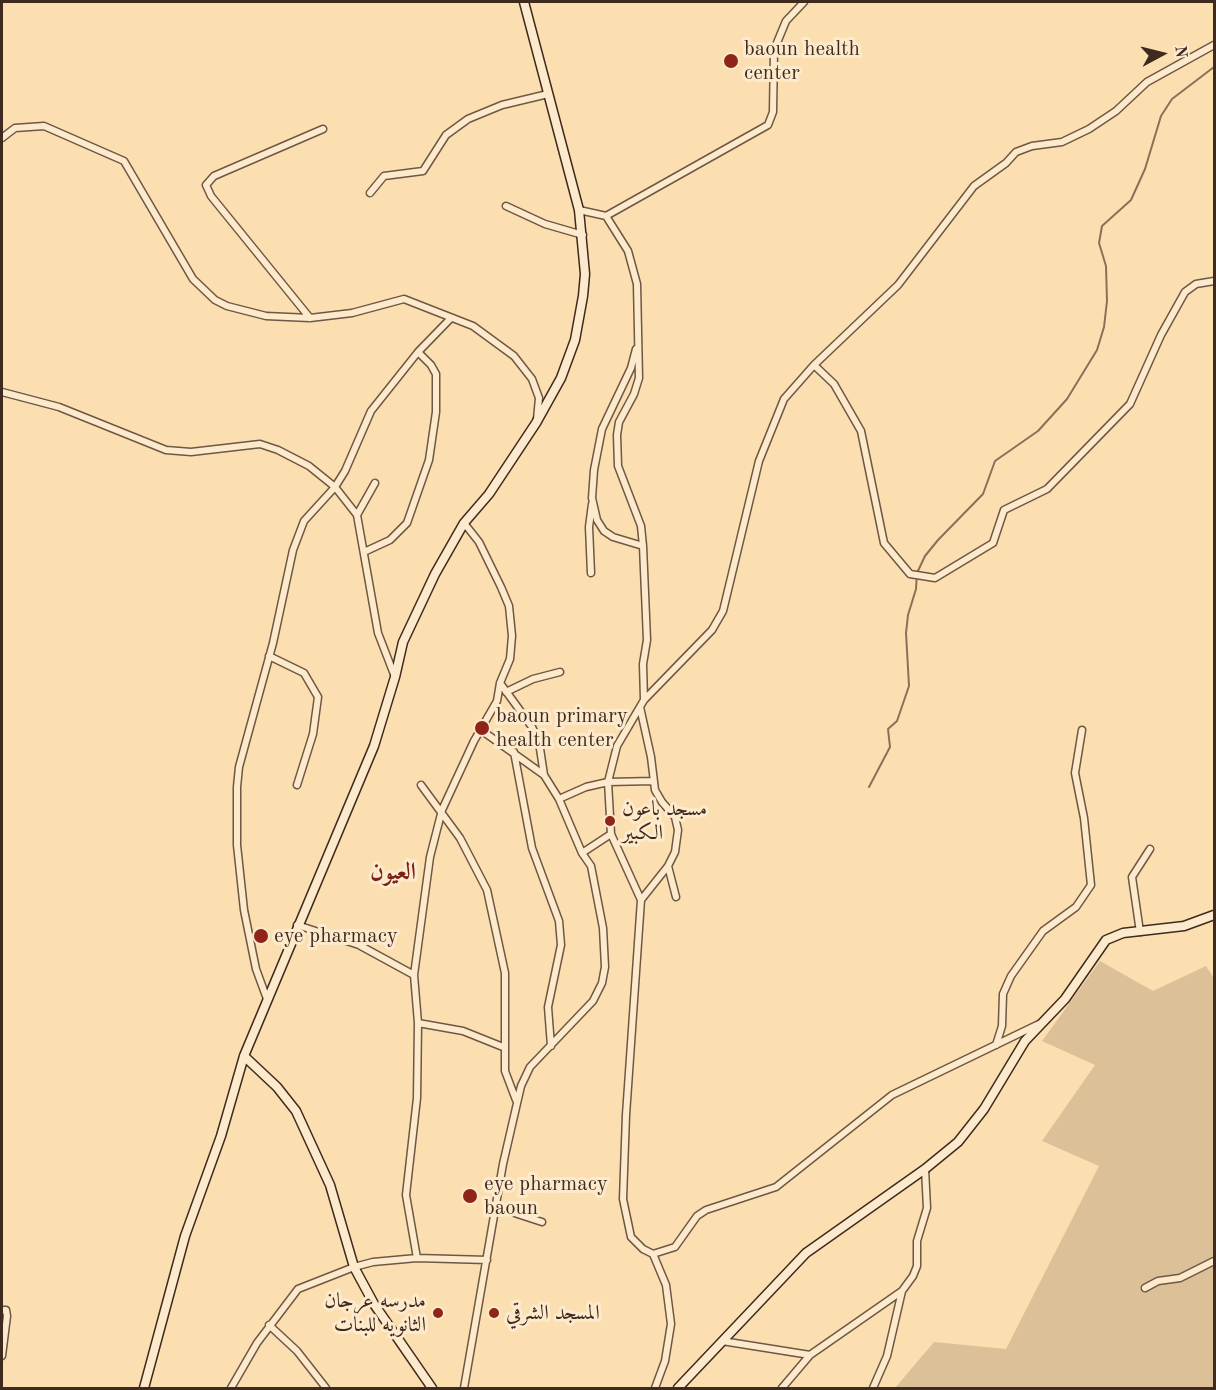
<!DOCTYPE html>
<html>
<head>
<meta charset="utf-8">
<style>
	body { margin:0 }
	#map { position:relative; width:1216px; height:1390px; overflow:hidden; background:#fcdfb1; font-family:"Old Standard TT",serif }
	canvas { display:block }
	.frame { position:absolute; inset:0; border:3px solid #3e2a1e; pointer-events:none }
	.north { position:absolute; left:1132px; top:24px; width:60px; height:60px; -webkit-text-stroke:4px #fdeacc; paint-order:stroke; rotate:83deg; font-size:16px; font-weight:700; line-height:24px; text-align:center; color:#3e2a1e }
	.north::after { content:''; display:block; margin:auto; width:21px; height:27px; background:#3e2a1e; clip-path:polygon(50% 0,100% 100%,50% 72%,0 100%) }
</style>
</head>
<body>
<div id="map">
<canvas width="1216" height="1390"></canvas>
<div class="frame"></div>
<div class="north">N</div>
</div>
<script>
const c = document.querySelector('canvas').getContext('2d');
c.lineJoin = 'round';
function fillPath(path, color) { c.fillStyle = color; c.fill(path, 'evenodd'); }
const poly = rows => new Path2D(rows.map(r => 'M' + r).join(''));
function trace(path, color, width, dash) { c.strokeStyle = color; c.lineWidth = width; c.lineCap = dash ? 'butt' : 'round'; c.setLineDash(dash || []); c.stroke(path); }
function drawText(font, color, halo, rows, align = 'center') {
  c.font = font + ' "Old Standard TT",Amiri,serif'; c.lineWidth = 6; c.setLineDash([]); c.textBaseline = 'middle'; c.strokeStyle = halo; c.fillStyle = color; for (const [text, x, y, turn = 0] of rows) {
    c.save(); c.translate(x, y); c.rotate((+turn || 0) * Math.PI / 180); c.textAlign = isNaN(turn) ? turn : align; if (halo) c.strokeText(text, 0, 0); c.fillText(text, 0, 0); c.restore();
  }
}
fillPath(poly([
	[1100,961,1153,991,1206,966,1214,978,1214,1388,895,1388,934,1342,1006,1349,1099,1166,1042,1141,1095,1065,1042,1041]
]), '#dcc098');
trace(poly([
	[869,787,890,747,888,729,897,721,909,686,906,633,908,615,916,589,917,573,925,556,938,540,983,494,995,461,1038,431,1067,399,1097,350,1104,327,1107,301,1106,266,1099,243,1102,226,1131,200,1145,169,1161,116,1172,99,1214,67]
]), '#897158', 2);
const street = poly([
	[2,138,15,128,44,126,124,161,193,279,215,300,227,306,266,316,310,318,352,313,404,299,473,326,514,356,532,379,539,398,537,419],
	[370,193,384,176,423,171,446,135,468,119,502,105,548,94],
	[506,206,545,224,583,235],
	[579,210,606,216,628,251,637,284,639,378,634,394,619,422,617,435,618,466,641,526,643,546,647,640,643,664,644,700],
	[606,216,768,125,773,112,774,50,786,21,804,2],
	[310,318,211,196,206,185,214,176,323,129],
	[636,349,631,368,602,429,594,470,592,498,597,520,604,531,613,537,643,546],
	[814,365,834,384,861,431,884,543,910,574,935,578,993,543,1004,510,1047,489,1130,404,1161,335,1185,292,1196,284,1214,281],
	[2,392,59,407,166,450,191,452,260,444,278,450,309,466,335,487,357,515,378,633,395,677],
	[357,515,375,483],
	[364,552,390,540,407,523,429,460,436,412,436,374,431,365,418,352],
	[591,573,589,527,592,504],
	[269,656,304,673,318,697,313,734,297,785],
	[506,692,533,679,560,672],
	[640,707,651,757,655,790,662,802,675,817,678,830,675,852,668,866,641,900],
	[481,730,544,775],
	[514,752,532,848,559,921,561,945,548,1007,551,1046],
	[421,785,460,838,487,890,505,973,505,1071,516,1100],
	[559,799,586,787,608,782,653,781],
	[611,834,608,782,617,746,644,700,712,630,723,611,759,461,784,399,814,365,898,285,974,186,1006,163,1016,152,1032,146,1062,142,1089,129,1116,111,1147,82,1214,45],
	[582,853,611,834,641,900,626,1115,623,1199,631,1237,643,1249,653,1254,675,1247,697,1216,706,1210,776,1187,892,1095,1039,1024],
	[668,866,676,897],
	[297,925,359,945,414,975],
	[1140,932,1132,877,1150,849],
	[267,999,256,969,244,910,237,845,237,787,239,767,273,643,293,550,304,521,335,487,345,471,371,411,418,352,451,318],
	[418,1023,463,1031,503,1047],
	[996,1045,1002,1026,1003,994,1011,976,1043,931,1076,907,1091,885,1084,818,1075,773,1082,730],
	[496,1207,542,1222],
	[653,1254,666,1285,671,1324,665,1361,655,1388],
	[417,1258,406,1195,417,1098,418,1023,414,975,430,857,442,810,474,741,497,701,500,683,510,659,512,636,509,606,501,587,479,542,464,523],
	[1145,1288,1158,1281,1180,1278,1214,1261],
	[2,1310,6,1310,7,1316,2,1356],
	[269,1325,297,1351,326,1388],
	[722,1341,810,1355],
	[231,1388,257,1343,298,1289,354,1267,373,1262,417,1258,487,1260],
	[464,1388,503,1164,521,1086,530,1067,593,1001,602,983,605,967,603,928,591,866,582,853,559,799,544,775,539,742,532,727,500,683],
	[782,1388,810,1355,902,1291,913,1276,917,1266,917,1241,927,1208,925,1169],
	[873,1388,887,1356,902,1291]
]);
const secondary = poly([
	[244,1056,277,1087,296,1111,330,1185,354,1267,374,1304,432,1388],
	[144,1388,185,1236,221,1136,244,1056,374,746,395,677,403,642,435,574,464,523,489,494,536,423,561,378,575,340,583,296,585,274,579,210,524,2],
	[678,1388,806,1253,925,1169,958,1142,984,1109,1025,1041,1065,999,1106,940,1123,933,1184,926,1214,915]
]);
trace(street, '#6e5743', 9);
trace(secondary, '#3e2a1e', 11);
trace(street, '#fdeacc', 6);
trace(secondary, '#fdeacc', 8);
for (const [x, y, r, color] of [
	[731,61,8,"#8f2418"],
	[482,728,8,"#8f2418"],
	[610,821,6,"#8f2418"],
	[261,936,8,"#8f2418"],
	[470,1196,8,"#8f2418"],
	[438,1313,6,"#8f2418"],
	[494,1313,6,"#8f2418"]
]) { const dot = new Path2D(); dot.arc(x, y, r, 0, 2 * Math.PI); c.fillStyle = color; c.fill(dot); trace(dot, '#fdeacc', 2); }
drawText('21px', '#3e2a1e', '#fdeacc', [
	["baoun health",744,49],
	["center",744,73],
	["baoun primary",496,716],
	["health center",496,740],
	["مسجد باعون",622,809],
	["الكبير",622,833],
	["eye pharmacy",274,936],
	["eye pharmacy",484,1184],
	["baoun",484,1208],
	["مدرسه عرجان",426,1301,"right"],
	["الثانويه للبنات",426,1325,"right"],
	["المسجد الشرقي",506,1313]
], 'left');
drawText('bold 24px', '#7a1f14', '#fdeacc', [
	["العيون",393,873]
]);
</script>
</body>
</html>
